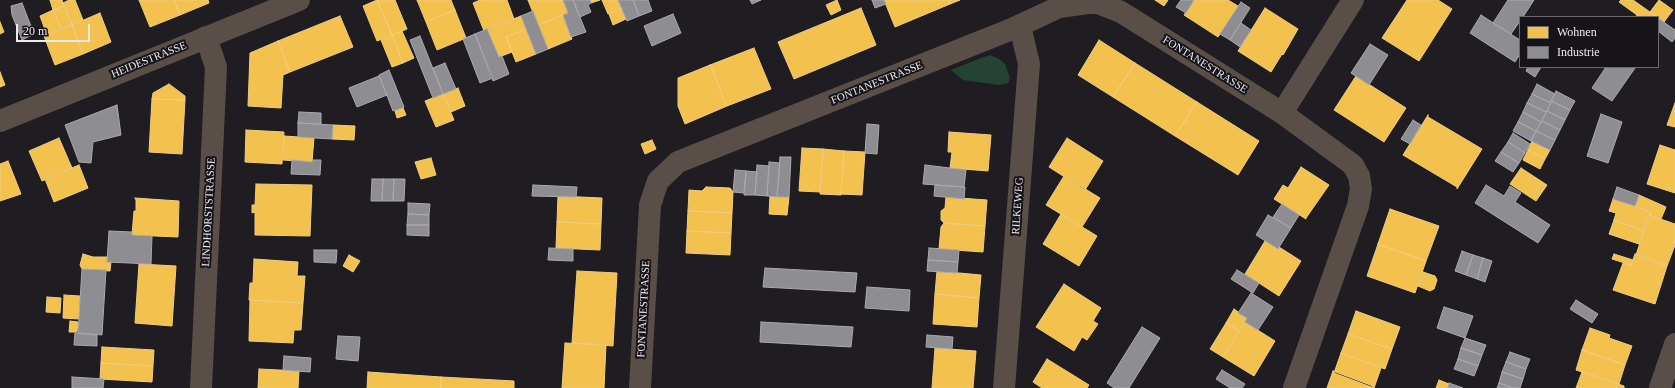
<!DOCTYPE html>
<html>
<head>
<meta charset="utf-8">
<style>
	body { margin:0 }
	#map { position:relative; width:1675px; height:388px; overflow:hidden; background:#1f1d21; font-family:Georgia,serif }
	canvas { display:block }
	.legend { position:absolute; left:1519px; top:16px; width:140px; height:52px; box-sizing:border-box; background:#161319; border:1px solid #6c696e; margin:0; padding:5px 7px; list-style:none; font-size:12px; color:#eceaee }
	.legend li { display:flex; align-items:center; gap:8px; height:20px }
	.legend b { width:20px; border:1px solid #6c696e }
	.scale { position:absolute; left:16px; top:24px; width:74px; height:18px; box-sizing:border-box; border:2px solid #eceaee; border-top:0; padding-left:5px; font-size:12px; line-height:14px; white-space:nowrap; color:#eceaee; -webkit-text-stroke:3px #161319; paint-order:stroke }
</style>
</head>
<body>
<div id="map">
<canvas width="1675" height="388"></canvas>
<ul class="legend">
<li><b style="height:11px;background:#f2c14e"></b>Wohnen</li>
<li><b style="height:11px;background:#8d8d92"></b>Industrie</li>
</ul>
<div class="scale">20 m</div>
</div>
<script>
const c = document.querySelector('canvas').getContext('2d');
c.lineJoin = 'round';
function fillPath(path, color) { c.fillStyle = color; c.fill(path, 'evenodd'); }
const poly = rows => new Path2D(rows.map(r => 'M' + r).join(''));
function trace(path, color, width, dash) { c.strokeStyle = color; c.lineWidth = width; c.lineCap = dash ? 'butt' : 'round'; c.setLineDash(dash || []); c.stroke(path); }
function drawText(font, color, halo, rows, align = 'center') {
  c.font = font + ' Georgia,serif'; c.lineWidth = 4; c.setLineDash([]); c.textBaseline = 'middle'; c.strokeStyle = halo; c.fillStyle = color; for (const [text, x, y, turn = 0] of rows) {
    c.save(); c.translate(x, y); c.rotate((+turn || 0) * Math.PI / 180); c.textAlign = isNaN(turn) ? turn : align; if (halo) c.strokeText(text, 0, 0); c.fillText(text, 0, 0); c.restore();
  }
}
fillPath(poly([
	[990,55,999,59,1005,64,1010,78,1008,83,999,85,963,80,951,70,981,58]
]), '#244335');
const homes = poly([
	[50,0,62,0,64,6,53,10,50,0],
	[69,0,75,0,83,20,72,25,63,3,69,0],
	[139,0,174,0,180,15,150,27,139,0],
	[174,0,208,0,209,3,180,15,174,0],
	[377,0,395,0,407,29,392,35,377,0],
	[377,0,392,35,377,41,363,6,377,0],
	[417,0,451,0,455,10,426,22,417,0],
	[480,0,507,0,514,19,484,31,473,3,480,0],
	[528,0,563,0,568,13,538,25,528,0],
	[590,0,600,0,591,3,590,0],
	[602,0,618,0,622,8,608,14,602,0],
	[837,0,841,10,831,15,826,5,837,0],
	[884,0,949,0,950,4,895,27,884,0],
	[949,0,960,0,950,4,949,0],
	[1155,0,1168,0,1164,6,1155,0],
	[1194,0,1228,0,1238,6,1218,37,1184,15,1194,0],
	[1407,0,1438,0,1452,9,1419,61,1382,38,1407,0],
	[1621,0,1633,0,1657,17,1636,17,1637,15,1619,2,1621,0],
	[1659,0,1673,10,1664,22,1650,12,1659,0],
	[64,6,72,25,61,29,53,10,64,6],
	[622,8,626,19,613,25,609,14,622,8],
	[861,8,876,45,794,79,778,42,861,8],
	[1265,8,1298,29,1283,55,1282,54,1271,72,1238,51,1265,8],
	[53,10,61,29,47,35,40,16,53,10],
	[455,10,466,38,437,50,426,22,455,10],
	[100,13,111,42,83,54,72,25,100,13],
	[563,15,572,39,548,49,538,25,563,15],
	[340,16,353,47,290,72,278,41,340,16],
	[521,16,526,29,506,37,512,52,499,57,487,29,521,16],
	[0,22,4,32,0,34,0,22],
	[72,25,83,54,55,65,44,36,72,25],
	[526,29,536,54,516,62,506,37,526,29],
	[402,31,414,58,403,63,392,35,402,31],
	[392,35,403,63,392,67,381,40,392,35],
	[1099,40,1135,63,1113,97,1078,75,1099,40],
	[278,41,290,72,283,75,281,108,248,106,250,53,278,41],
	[754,48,771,89,727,106,710,65,754,48],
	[1135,63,1197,102,1175,136,1113,97,1135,63],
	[710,65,727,106,685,124,678,106,678,78,710,65],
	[0,72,5,85,0,87,0,72],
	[1356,76,1406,108,1384,142,1334,110,1356,76],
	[169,84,185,96,185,100,152,99,153,93,169,84],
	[458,88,465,106,451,112,443,94,458,88],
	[443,94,454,120,436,127,425,101,443,94],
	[152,99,185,100,182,154,149,152,152,99],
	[1197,102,1259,141,1238,175,1175,136,1197,102],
	[1675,103,1675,127,1667,125,1675,103],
	[403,108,406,115,397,118,395,111,403,108],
	[1428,115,1428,117,1482,149,1457,189,1457,187,1403,155,1428,115],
	[333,125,355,126,354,140,332,139,333,125],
	[246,130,284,132,282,164,245,162,246,130],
	[949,132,991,135,988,171,950,168,952,152,948,152,949,132],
	[284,136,314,138,312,162,283,160,284,136],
	[59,138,72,168,42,181,29,151,59,138],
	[1067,138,1103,161,1085,190,1049,167,1067,138],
	[652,140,656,149,645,154,641,144,652,140],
	[1532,141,1550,150,1545,159,1528,150,1532,141],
	[1660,145,1675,150,1675,193,1647,184,1660,145],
	[802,148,823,149,820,192,799,191,802,148],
	[823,149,844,151,841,195,820,194,823,149],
	[1528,150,1545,159,1540,169,1523,160,1528,150],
	[844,151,865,152,862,195,841,194,844,151],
	[431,158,436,175,421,179,415,162,431,158],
	[8,161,21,194,0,201,0,164,8,161],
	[79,165,88,188,54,202,45,179,79,165],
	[1301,167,1329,185,1306,218,1306,219,1274,199,1283,185,1288,188,1301,167],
	[1521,168,1547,185,1536,201,1510,184,1521,168],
	[1064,176,1100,198,1082,227,1046,205,1064,176],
	[256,184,312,185,310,236,255,235,255,212,252,213,252,205,255,205,256,184],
	[706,187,730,188,733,192,732,213,688,211,689,190,702,191,706,187],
	[1639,195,1666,207,1661,219,1650,215,1651,212,1635,206,1639,195],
	[558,196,602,198,601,224,557,222,558,196],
	[770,196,789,197,787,215,769,214,770,196],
	[946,197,987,200,985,226,944,223,941,220,941,211,945,208,946,197],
	[135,198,179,201,178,237,132,235,134,211,136,211,136,200,135,198],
	[1613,199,1651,212,1644,231,1614,220,1616,213,1609,211,1613,199],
	[1390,209,1439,226,1426,261,1378,244,1390,209],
	[688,211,732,213,731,233,687,231,688,211],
	[1061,214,1097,236,1079,266,1043,244,1061,214],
	[1649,215,1675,224,1675,245,1667,266,1636,255,1649,215],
	[1614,220,1644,231,1639,244,1609,234,1614,220],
	[557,222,601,224,600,250,556,248,557,222],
	[944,223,985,226,983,252,939,249,941,227,944,223],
	[687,231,731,233,730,255,686,253,687,231],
	[1265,241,1278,249,1279,247,1301,261,1279,296,1245,274,1265,241],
	[1378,244,1426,261,1415,293,1367,276,1378,244],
	[83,254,93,257,108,257,107,262,111,262,110,271,82,269,80,265,83,254],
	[1614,254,1633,260,1631,265,1612,259,1614,254],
	[1635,254,1667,266,1655,304,1613,290,1623,263,1631,265,1635,254],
	[349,255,360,261,353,272,343,266,349,255],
	[254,259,298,262,297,276,305,276,303,303,249,300,250,283,253,283,254,259],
	[139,264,176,266,172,326,135,323,139,264],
	[577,271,617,273,613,346,572,343,577,271],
	[937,271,981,275,979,298,935,294,937,271],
	[1423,272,1435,276,1437,280,1434,289,1430,291,1418,286,1423,272],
	[1064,284,1101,308,1093,321,1098,324,1087,340,1082,337,1074,351,1036,327,1064,284],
	[935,294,979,298,977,327,933,324,935,294],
	[64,295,80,296,79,319,63,318,64,295],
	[47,297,61,298,60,313,46,312,47,297],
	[250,300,303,303,301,330,294,330,293,343,249,341,250,300],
	[1234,309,1247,318,1239,331,1226,323,1234,309],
	[1356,311,1400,327,1392,349,1348,334,1356,311],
	[70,321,78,322,77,332,69,332,70,321],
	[1245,322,1275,341,1254,376,1223,357,1245,322],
	[1226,323,1239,331,1223,357,1210,349,1226,323],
	[1590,328,1610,335,1609,338,1632,346,1625,365,1582,350,1590,328],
	[1348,334,1392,349,1385,369,1341,353,1348,334],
	[565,343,606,345,604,388,562,388,565,343],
	[102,347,154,350,153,366,101,363,102,347],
	[935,348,976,351,973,388,932,388,935,348],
	[1582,350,1625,365,1619,384,1576,370,1582,350],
	[1341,353,1381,368,1374,388,1334,373,1341,353],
	[1047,359,1089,385,1087,388,1042,388,1033,382,1047,359],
	[101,363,153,366,152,382,100,379,101,363],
	[259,369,299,371,298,388,258,388,259,369],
	[1333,371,1373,386,1372,388,1327,388,1333,371],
	[368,372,441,377,441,388,367,388,368,372],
	[1582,372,1624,386,1624,388,1576,388,1582,372],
	[441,377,514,381,514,388,441,388,441,377],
	[1439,380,1449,384,1447,388,1436,388,1439,380]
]);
fillPath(homes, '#f2c14e');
trace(homes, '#f0cd7e', 1);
const industry = poly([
	[563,0,573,0,586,32,571,37,563,15,568,13,563,0],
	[573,0,590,0,591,3,588,5,591,12,580,17,573,0],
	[618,0,633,0,639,16,627,21,618,0],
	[633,0,648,0,652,11,639,16,633,0],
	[750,0,761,0,752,4,750,0],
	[872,0,884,0,886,4,875,8,872,0],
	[1181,0,1194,0,1186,13,1176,7,1181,0],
	[1508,0,1534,0,1523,17,1520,17,1520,21,1511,34,1493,23,1508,0],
	[1241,2,1250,8,1230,40,1220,34,1241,2],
	[22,3,34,34,22,40,12,15,11,6,22,3],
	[533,11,548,49,536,54,521,16,533,11],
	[673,14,681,33,652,46,644,26,673,14],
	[1481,15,1520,40,1520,54,1515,62,1470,33,1481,15],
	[1658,18,1675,30,1675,38,1672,42,1658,31,1658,18],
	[1241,23,1251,30,1240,47,1230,40,1241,23],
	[487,29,499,57,502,56,509,74,493,81,475,34,487,29],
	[475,34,493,78,480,83,463,39,475,34],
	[420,36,443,94,433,98,410,40,420,36],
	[1370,44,1388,55,1369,85,1351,73,1370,44],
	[445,63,456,89,443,94,433,68,445,63],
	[1528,67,1541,67,1535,77,1526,71,1528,67],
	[1606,67,1633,67,1635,68,1612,101,1592,88,1606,67],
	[389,70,404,107,393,111,379,75,389,70],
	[379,76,387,95,357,107,349,88,379,76],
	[1537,84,1555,94,1551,103,1532,94,1537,84],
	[1556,91,1575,101,1570,110,1551,101,1556,91],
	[1532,94,1551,103,1546,112,1527,103,1532,94],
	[1551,101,1570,110,1565,120,1547,111,1551,101],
	[1527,103,1546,112,1541,122,1523,112,1527,103],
	[117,105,121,135,93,142,91,163,79,162,65,125,117,105],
	[1547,111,1565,120,1560,130,1542,121,1547,111],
	[299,112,321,113,321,124,298,123,299,112],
	[1523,112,1541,122,1536,131,1518,122,1523,112],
	[1601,114,1622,122,1608,163,1587,156,1601,114],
	[1413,120,1421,125,1410,144,1401,139,1413,120],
	[1542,121,1560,130,1555,140,1536,131,1542,121],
	[1518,122,1536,131,1531,141,1513,131,1518,122],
	[298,123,333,125,332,139,298,137,298,123],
	[867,124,879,125,877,154,865,153,867,124],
	[1536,131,1555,140,1550,150,1531,141,1536,131],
	[1513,133,1530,144,1525,153,1508,142,1513,133],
	[1508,142,1525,153,1519,163,1501,152,1508,142],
	[1501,152,1519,163,1513,172,1495,161,1501,152],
	[780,157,791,157,789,197,777,197,780,157],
	[292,160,312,162,313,160,321,160,320,175,291,174,292,160],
	[769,162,780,163,777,197,767,196,769,162],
	[757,165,769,166,767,196,755,195,757,165],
	[925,165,966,170,964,187,923,184,925,165],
	[735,170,746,171,744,193,733,192,735,170],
	[746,171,757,172,755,195,744,195,746,171],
	[372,179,383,179,382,201,371,201,372,179],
	[383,179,394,179,393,201,382,201,383,179],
	[394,179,405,179,404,201,393,201,394,179],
	[533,185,577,187,576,197,532,196,533,185],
	[935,185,965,187,964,199,934,196,935,185],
	[1486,185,1504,196,1510,186,1521,193,1515,202,1550,225,1538,243,1475,203,1486,185],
	[1617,187,1639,195,1635,206,1613,199,1617,187],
	[408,203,430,204,429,215,408,214,408,203],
	[1282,204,1299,215,1291,228,1273,217,1282,204],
	[408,214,429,215,429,225,407,225,408,214],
	[1268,215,1291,228,1278,249,1256,235,1268,215],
	[407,225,429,225,429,236,407,235,407,225],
	[109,231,132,232,132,235,152,236,151,264,107,262,109,231],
	[549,248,573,249,573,261,548,260,549,248],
	[929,248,959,250,958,262,928,260,929,248],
	[314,250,337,250,336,263,314,262,314,250],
	[1462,251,1473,255,1466,275,1455,271,1462,251],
	[1473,255,1483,258,1477,279,1466,275,1473,255],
	[1483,258,1492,261,1485,282,1477,279,1483,258],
	[928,260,958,262,957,273,927,271,928,260],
	[765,268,857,273,855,292,763,287,765,268],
	[82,269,106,270,102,335,78,333,82,269],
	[1237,270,1259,283,1253,293,1231,279,1237,270],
	[867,287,910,290,909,311,865,308,867,287],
	[1251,293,1273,307,1258,330,1245,322,1247,318,1238,313,1251,293],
	[1576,300,1598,314,1592,323,1570,309,1576,300],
	[1444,307,1473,316,1465,338,1437,328,1444,307],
	[761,322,853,327,851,347,760,342,761,322],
	[1142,327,1160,338,1129,388,1114,388,1107,383,1142,327],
	[75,333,97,335,97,346,74,345,75,333],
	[927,335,953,337,952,349,926,347,927,335],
	[338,336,360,337,358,361,336,359,338,336],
	[1465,338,1486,345,1482,355,1461,348,1465,338],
	[1461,348,1482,355,1478,366,1458,359,1461,348],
	[1510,352,1530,359,1526,369,1506,362,1510,352],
	[284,356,311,358,310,372,283,370,284,356],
	[1458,359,1478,366,1474,376,1454,369,1458,359],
	[1506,362,1526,369,1523,379,1502,372,1506,362],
	[1222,370,1245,384,1242,388,1230,388,1216,379,1222,370],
	[1502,372,1523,379,1520,388,1514,388,1499,383,1502,372],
	[72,377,104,379,103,388,72,388,72,377],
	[1449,383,1463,388,1448,388,1449,383],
	[1499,383,1514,388,1497,388,1499,383]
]);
fillPath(industry, '#8d8d92');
trace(industry, '#aaa9ae', 1);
trace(poly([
	[1282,113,1353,0],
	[0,121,299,0],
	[201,388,216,67,206,37],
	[640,388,650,205,658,181,678,162,1012,29,1059,7,1088,3,1098,3,1121,12,1282,113,1353,165,1359,176,1361,189,1358,206,1294,388],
	[1004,388,1029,64,1020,26],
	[1660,388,1675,344]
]), '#5a4f48', 22);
drawText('11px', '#eceaee', '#161319', [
	["HEIDESTRASSE",149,60,-22],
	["FONTANESTRASSE",1205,65,32],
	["FONTANESTRASSE",877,83,-22],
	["RILKEWEG",1018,206,-86],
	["LINDHORSTSTRASSE",209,212,-87],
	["FONTANESTRASSE",644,309,-87]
]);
</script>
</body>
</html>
